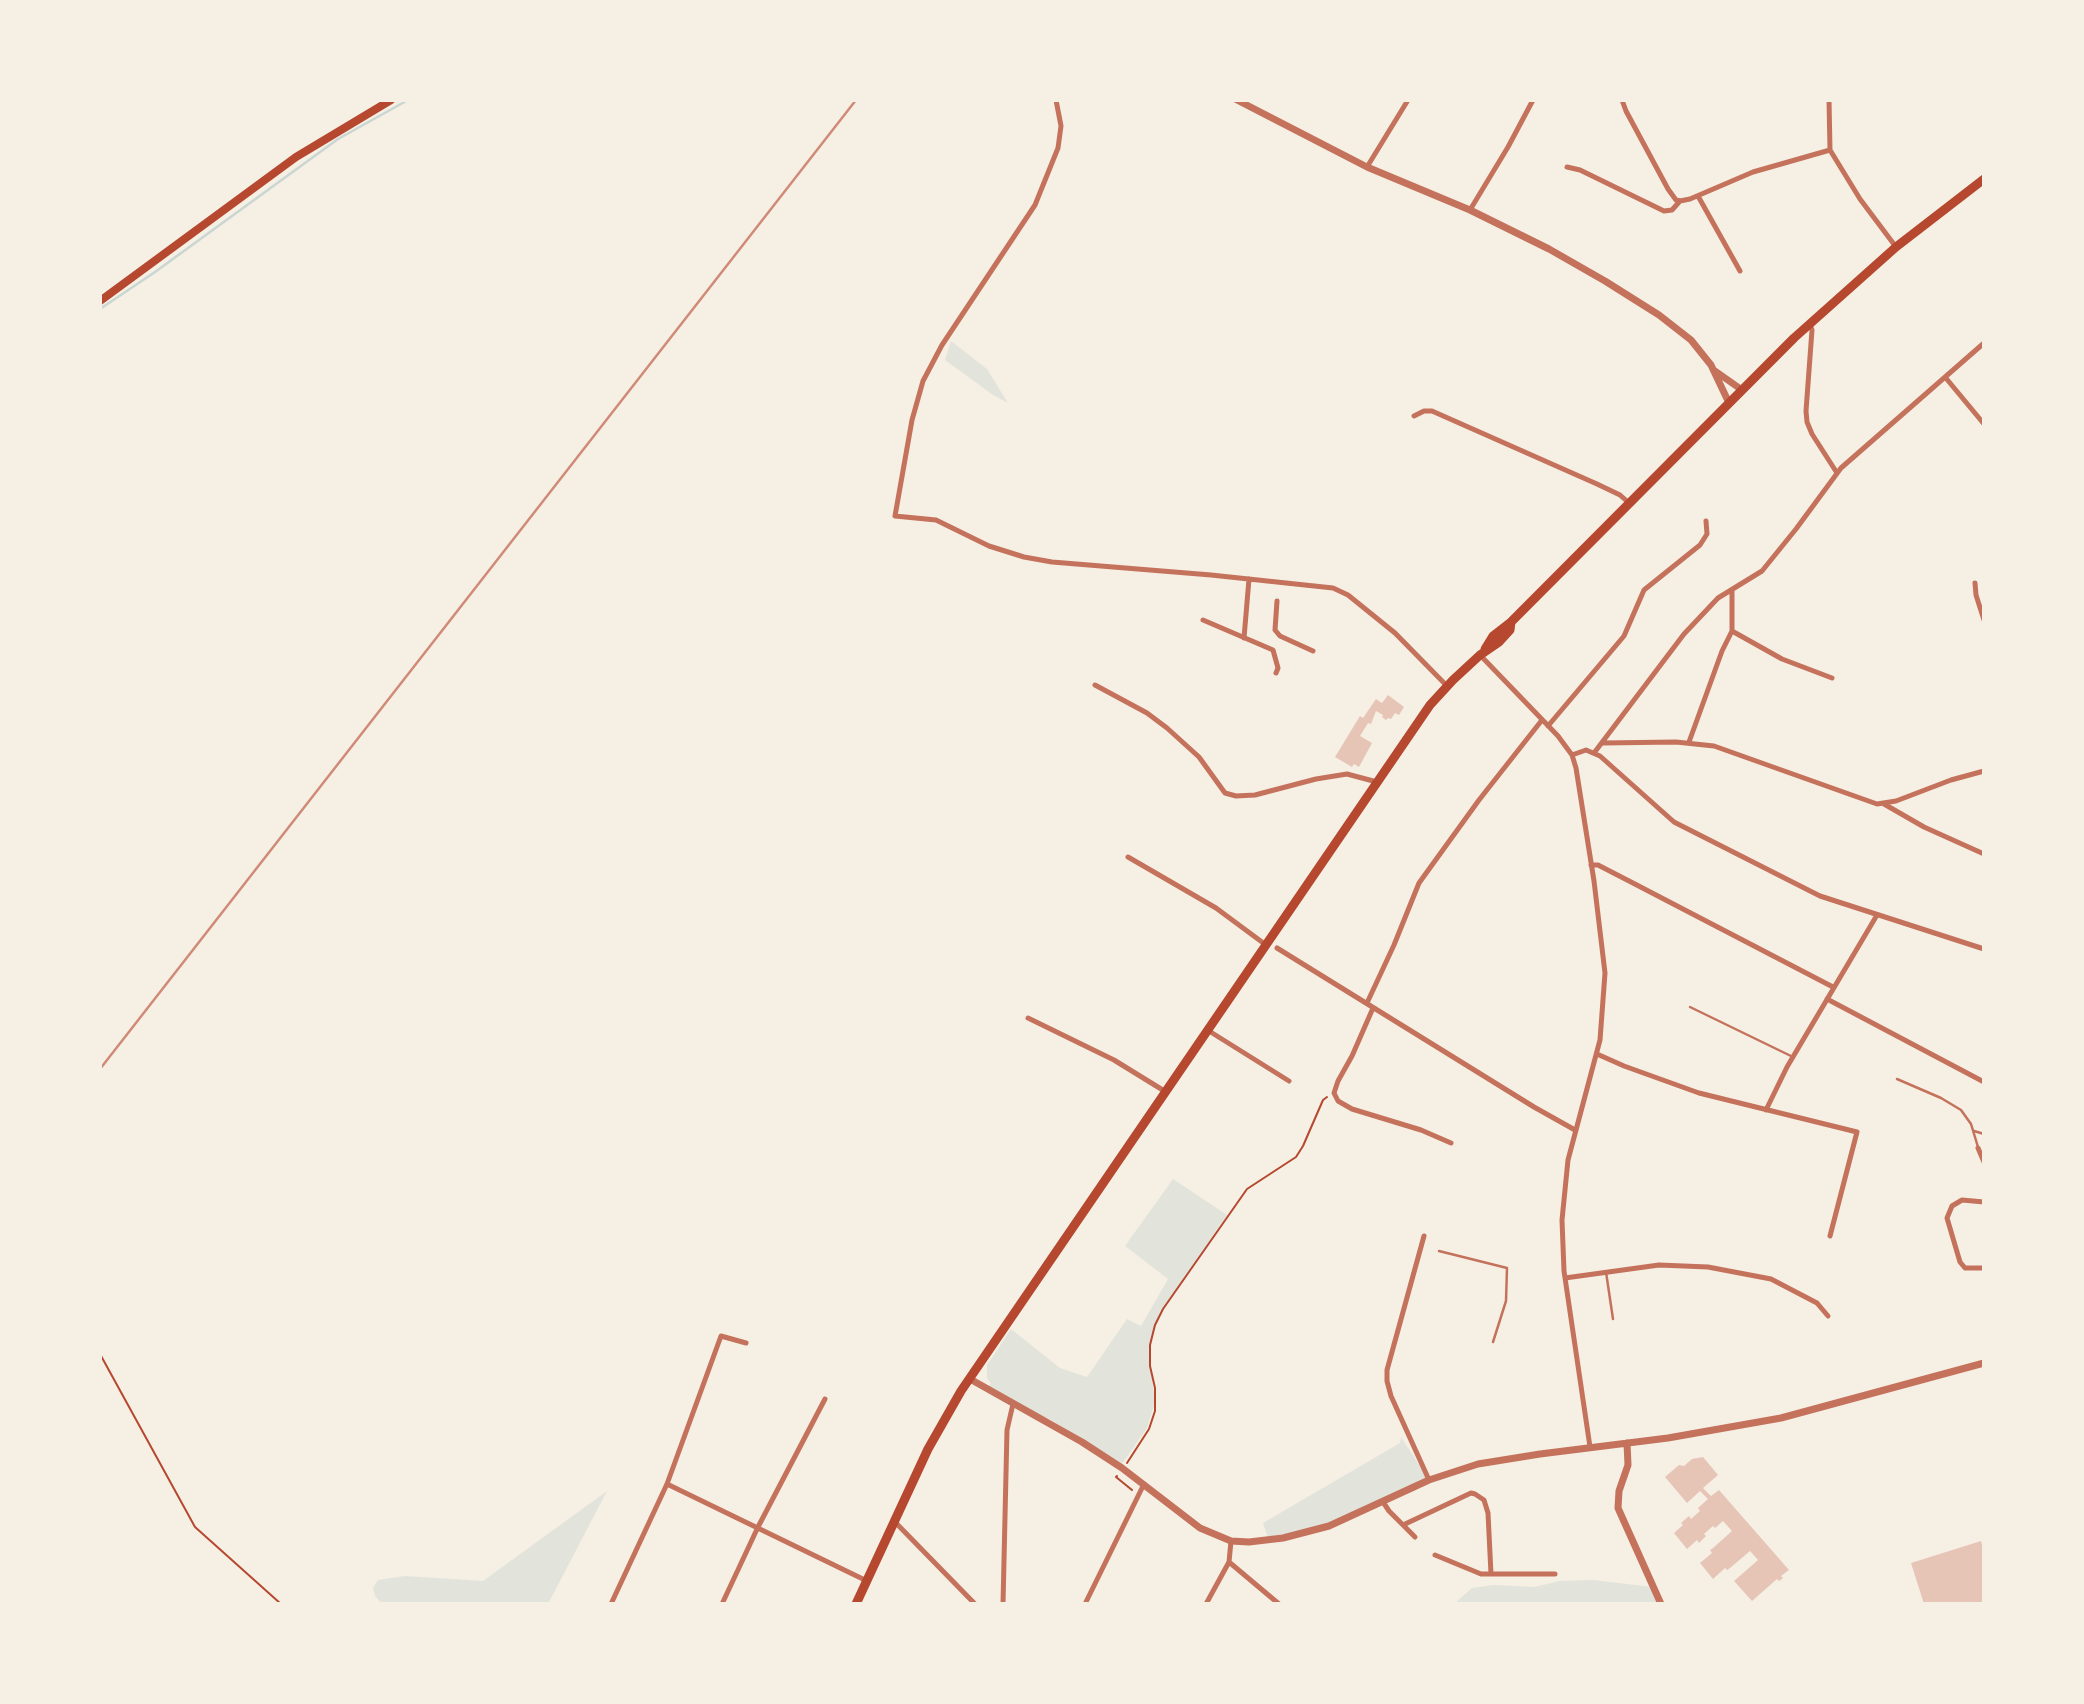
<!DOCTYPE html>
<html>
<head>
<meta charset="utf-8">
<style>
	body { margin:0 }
	#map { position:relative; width:2084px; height:1704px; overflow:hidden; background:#f6efe4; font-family:Cabin,sans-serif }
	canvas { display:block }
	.frame { position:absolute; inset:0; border:102px solid #f6efe4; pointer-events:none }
</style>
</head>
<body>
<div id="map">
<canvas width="2084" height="1704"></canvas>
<div class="frame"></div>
</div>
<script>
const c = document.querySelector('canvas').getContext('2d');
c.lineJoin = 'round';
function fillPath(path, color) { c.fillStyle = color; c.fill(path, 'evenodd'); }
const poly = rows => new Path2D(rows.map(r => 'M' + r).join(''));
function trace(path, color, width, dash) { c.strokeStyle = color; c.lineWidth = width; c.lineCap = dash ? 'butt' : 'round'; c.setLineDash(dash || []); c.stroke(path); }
fillPath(poly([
	[951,341,987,369,1008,403,993,395,945,360],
	[1173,1179,1227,1215,1163,1309,1155,1325,1150,1345,1150,1366,1155,1402,1147,1428,1122,1464,1053,1421,987,1390,991,1383,987,1378,987,1365,1011,1329,1060,1368,1087,1377,1127,1319,1141,1326,1168,1279,1125,1246],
	[1401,1437,1429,1480,1350,1518,1269,1541,1263,1523,1400,1443],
	[607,1491,548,1604,382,1604,375,1596,373,1588,378,1580,405,1576,483,1581],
	[1593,1580,1653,1587,1661,1604,1454,1604,1472,1588,1494,1585,1534,1587,1560,1581]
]), '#e2e4dc');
trace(poly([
	[100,309,155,272,338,139,408,100]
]), '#c9d6d2', 2.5);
fillPath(poly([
	[1388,695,1404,707,1399,715,1395,713,1391,719,1388,718,1386,720,1382,717,1383,715,1376,711,1371,724,1368,723,1360,736,1372,743,1359,767,1354,764,1352,767,1335,757,1360,716,1363,718,1376,699,1382,703],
	[1703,1457,1718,1475,1703,1488,1711,1496,1719,1490,1789,1570,1781,1576,1783,1578,1779,1581,1777,1579,1752,1601,1734,1581,1758,1560,1750,1551,1730,1568,1727,1570,1725,1568,1713,1579,1700,1563,1712,1553,1710,1550,1713,1548,1732,1531,1723,1521,1715,1528,1713,1526,1704,1534,1706,1536,1699,1543,1697,1540,1687,1549,1674,1533,1683,1525,1681,1523,1689,1516,1691,1519,1700,1511,1698,1508,1708,1499,1700,1491,1687,1503,1665,1477,1679,1465,1684,1466,1692,1459],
	[1981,1541,1984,1552,1984,1604,1924,1604,1911,1563]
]), '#e6c5b7');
trace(poly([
	[100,1354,195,1527,281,1604],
	[1127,1463,1149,1429,1155,1411,1155,1388,1150,1366,1150,1345,1155,1325,1163,1309,1247,1189,1296,1157,1303,1146,1323,1100,1327,1097],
	[1117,1476,1116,1477,1132,1490]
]), '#b5482f', 2);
trace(poly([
	[1690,1007,1793,1057],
	[1897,1079,1941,1098,1961,1110,1971,1124,1978,1147],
	[1974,1131,1984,1134],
	[1439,1251,1507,1268,1506,1301,1493,1342],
	[1606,1272,1613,1319]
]), '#c5725c', 2.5);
trace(poly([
	[1056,100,1061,126,1058,148,1035,205,942,345,923,381,912,420,895,516,936,520,989,546,1024,557,1052,562,1211,575,1333,588,1348,595,1395,633,1447,686],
	[1622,100,1626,111,1668,189,1676,200,1680,201,1690,199,1753,172,1830,150],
	[1829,100,1830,150,1860,199,1896,247],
	[1367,167,1408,100],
	[1567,167,1580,170,1664,211,1672,210,1680,201],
	[1698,196,1740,271],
	[1470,210,1508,147,1533,100],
	[1810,325,1812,330,1806,411,1807,422,1812,434,1837,473],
	[1945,377,1984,424],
	[1414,416,1424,411,1432,411,1597,484,1620,495,1629,503],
	[1975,583,1976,595,1984,620],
	[1277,601,1275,630,1280,636,1313,651],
	[1203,620,1273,650,1278,668,1276,673],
	[1732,631,1782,659,1832,678],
	[1244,638,1249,579],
	[1480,655,1558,736,1572,755,1586,750,1600,756,1674,822,1820,896,1984,949],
	[1095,685,1147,713,1167,728,1199,757,1225,793,1236,796,1255,795,1316,779,1347,774,1377,782],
	[1548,726,1624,636,1644,590,1700,545,1707,534,1706,521],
	[1689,742,1722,651,1732,631,1732,590],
	[1603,743,1676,742,1714,746,1877,804,1896,801,1951,780,1984,771],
	[1594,753,1684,634,1718,598,1762,571,1796,529,1841,468,1984,343],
	[1572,755,1576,768,1594,881,1605,973,1600,1040,1568,1160,1562,1220,1564,1271,1590,1447],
	[1884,804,1924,827,1984,854],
	[1128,857,1216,908,1266,945],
	[1591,865,1598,865,1631,882,1833,987],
	[1277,948,1534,1107,1575,1130],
	[1827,999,1984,1082],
	[1367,1003,1394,945,1419,883,1479,800,1542,720],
	[1373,1008,1352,1056,1338,1081,1334,1093,1338,1101,1352,1109,1421,1130,1451,1143],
	[1028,1018,1114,1060,1166,1092],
	[1209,1031,1289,1081],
	[1597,1054,1624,1066,1699,1093,1857,1132,1830,1236],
	[1766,1110,1787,1067,1877,915],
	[1978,1148,1984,1162],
	[1984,1202,1962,1200,1952,1206,1947,1218,1960,1262,1965,1268,1984,1268],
	[1424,1236,1387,1370,1387,1381,1391,1396,1429,1480],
	[1565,1278,1659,1265,1708,1267,1771,1279,1817,1303,1828,1316],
	[667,1484,867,1581],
	[1383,1502,1389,1511,1415,1537],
	[894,1521,975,1604],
	[1403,1525,1471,1493,1475,1494,1484,1500,1488,1513,1491,1574],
	[1435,1555,1481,1574,1555,1574],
	[1229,1562,1279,1604],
	[611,1604,667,1484,721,1336,746,1343],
	[722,1604,758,1527,825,1399],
	[1003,1604,1007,1430,1013,1404],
	[1085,1604,1144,1484],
	[1206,1604,1229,1562,1231,1541]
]), '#c5725c', 5);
trace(poly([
	[1237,100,1367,167,1470,210,1549,249,1605,281,1659,315,1691,340,1711,365,1729,403],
	[1715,371,1742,390],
	[970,1379,1082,1442,1122,1468,1200,1528,1231,1541,1249,1542,1283,1538,1329,1526,1429,1480,1478,1464,1540,1454,1668,1438,1781,1418,1984,1363],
	[1627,1443,1628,1465,1619,1491,1618,1508,1661,1604]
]), '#c5725c', 7);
trace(poly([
	[100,301,296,157,391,100]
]), '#b5482f', 8);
trace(poly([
	[1485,649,1493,636,1511,622,1794,338,1896,247,1984,179],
	[856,1604,928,1449,961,1391,1430,705,1453,680,1480,655,1499,642,1510,630,1511,622]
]), '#b5482f', 9);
trace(poly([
	[100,1069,856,100]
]), '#cf8b77', 2.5);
</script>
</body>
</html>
